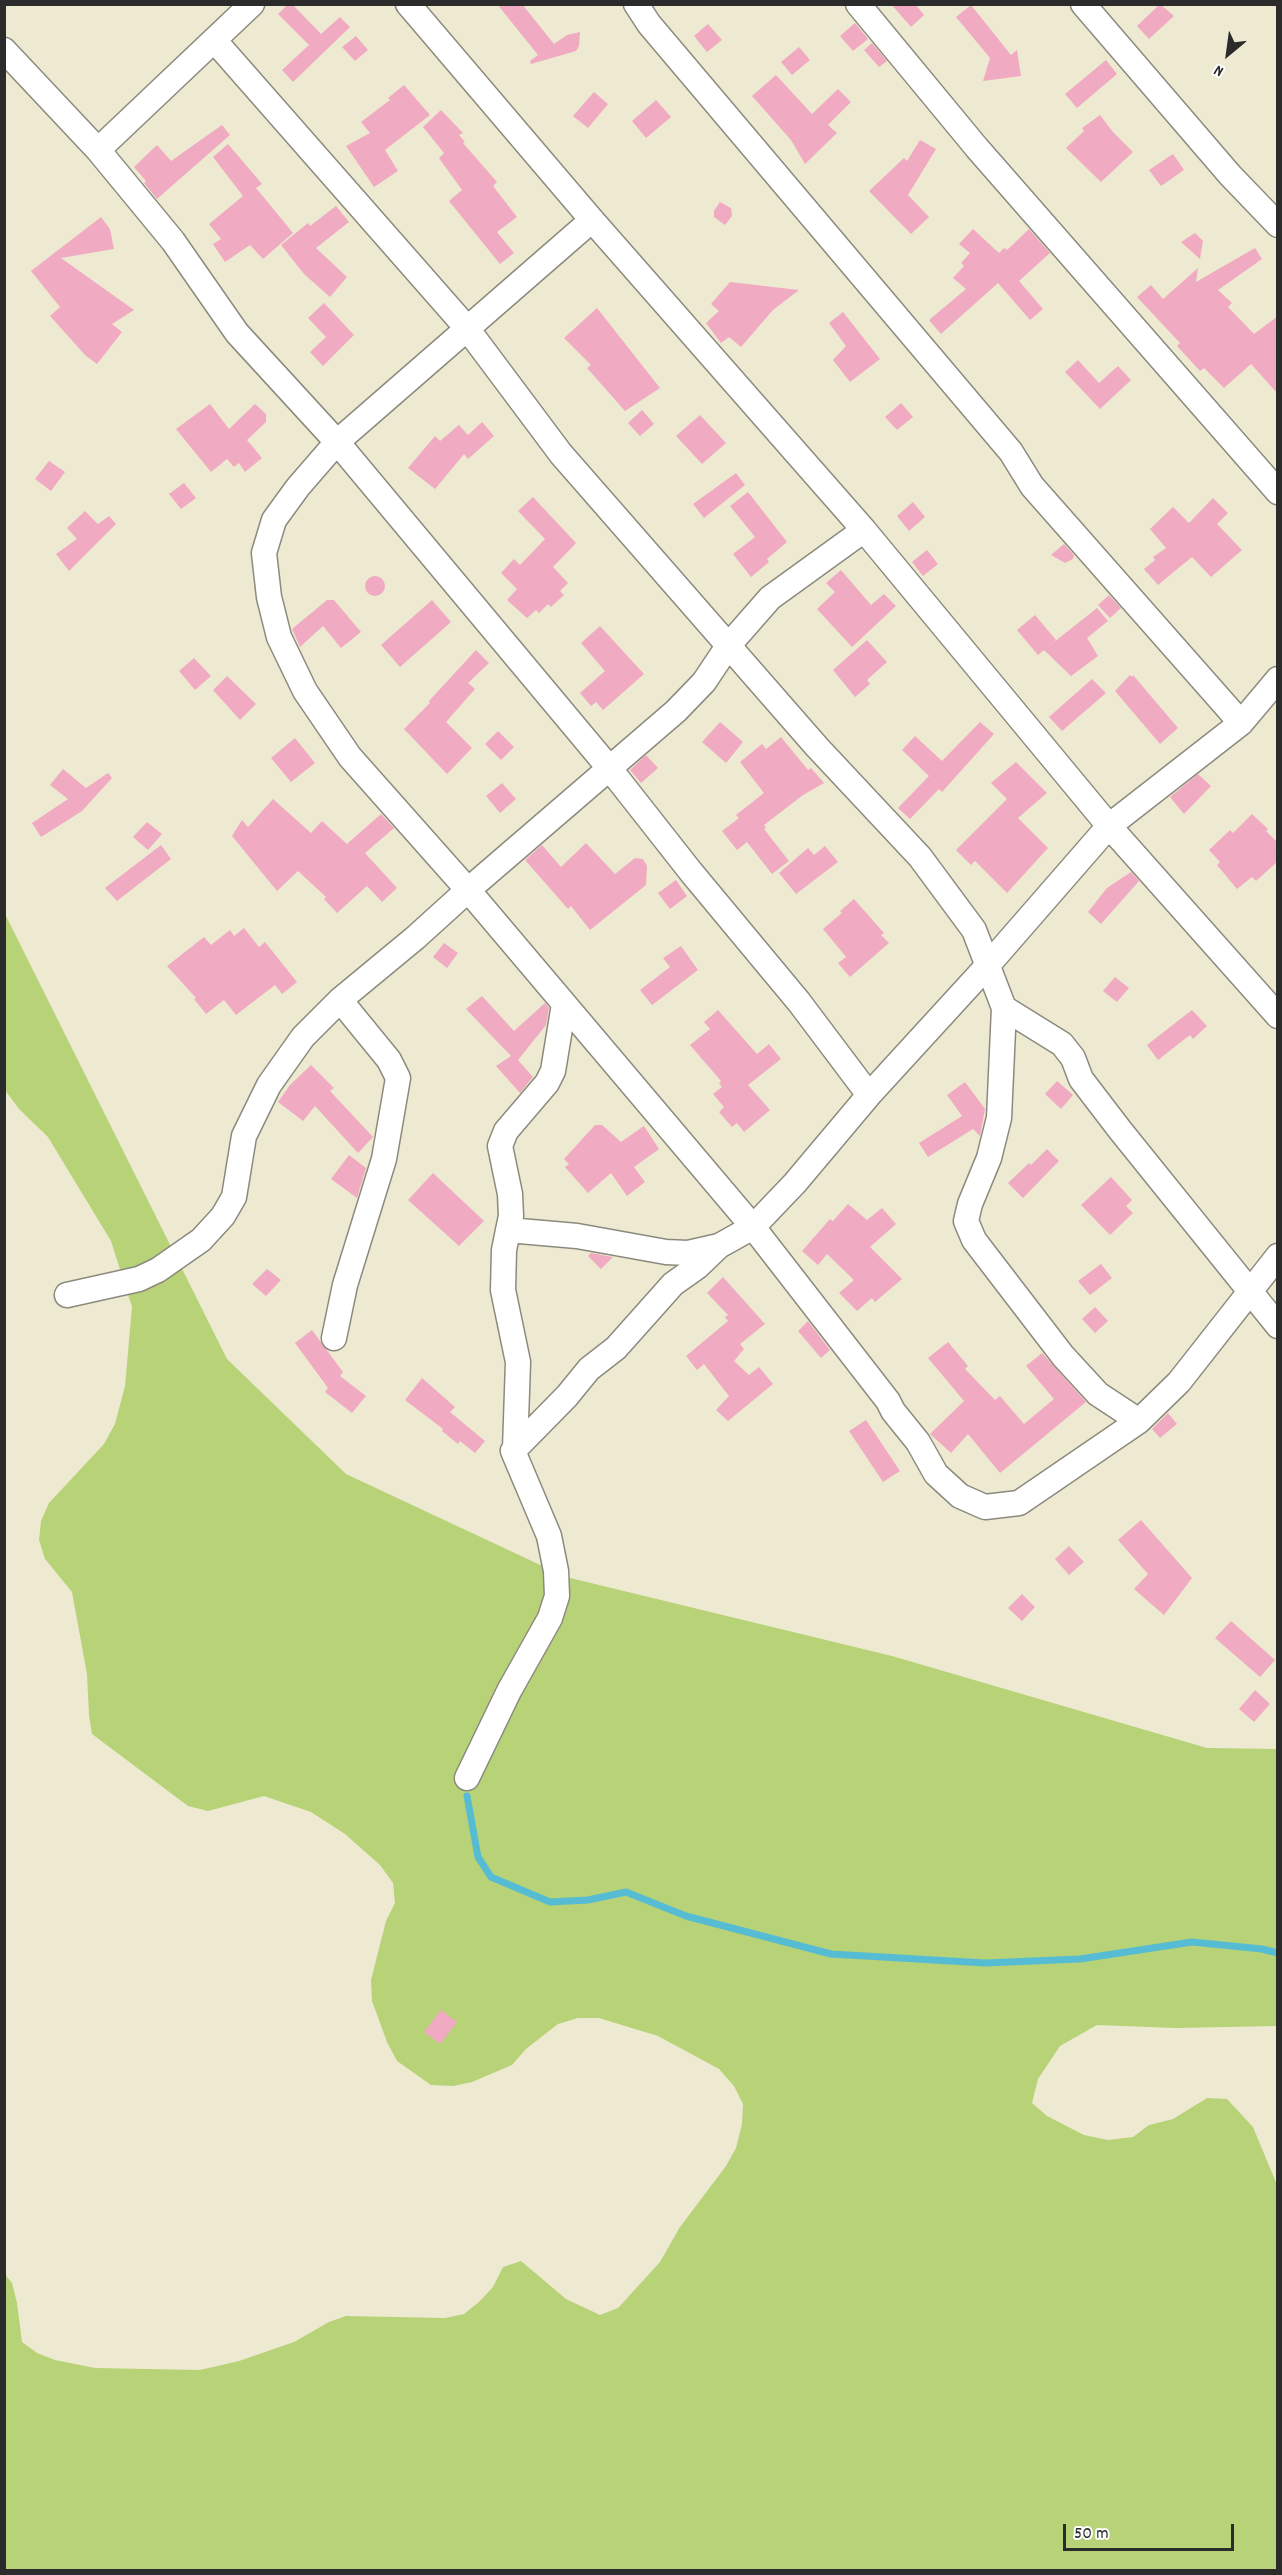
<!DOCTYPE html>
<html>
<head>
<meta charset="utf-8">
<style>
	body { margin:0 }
	#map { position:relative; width:1282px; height:2575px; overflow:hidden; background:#eeead1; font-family:Dekko,sans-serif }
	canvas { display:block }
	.frame { position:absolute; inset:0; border:6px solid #2b2b2b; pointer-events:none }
	.north { position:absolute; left:1198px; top:24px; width:60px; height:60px; -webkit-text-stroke:4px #fff; paint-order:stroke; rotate:209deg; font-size:16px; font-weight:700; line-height:24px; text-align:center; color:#2b2b2b }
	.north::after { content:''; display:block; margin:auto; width:21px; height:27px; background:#2b2b2b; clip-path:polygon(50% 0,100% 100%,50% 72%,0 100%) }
	.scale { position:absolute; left:1063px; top:2524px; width:171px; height:27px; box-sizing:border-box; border:3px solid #2b2b2b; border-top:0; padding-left:8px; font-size:18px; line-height:21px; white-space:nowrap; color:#2b2b2b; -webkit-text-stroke:4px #fff; paint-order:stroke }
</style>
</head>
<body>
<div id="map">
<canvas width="1282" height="2575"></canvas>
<div class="frame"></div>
<div class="north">N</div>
<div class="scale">50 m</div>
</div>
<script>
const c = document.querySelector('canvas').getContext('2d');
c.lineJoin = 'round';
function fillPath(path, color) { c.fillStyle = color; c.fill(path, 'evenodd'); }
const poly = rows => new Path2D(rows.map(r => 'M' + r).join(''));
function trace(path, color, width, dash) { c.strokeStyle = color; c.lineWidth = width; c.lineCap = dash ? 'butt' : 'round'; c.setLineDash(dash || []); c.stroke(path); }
fillPath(poly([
	[5,914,227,1359,346,1474,566,1577,892,1656,1207,1748,1277,1749,1277,2026,1176,2028,1097,2025,1060,2046,1038,2079,1032,2103,1047,2116,1084,2135,1108,2140,1133,2137,1149,2125,1173,2119,1207,2098,1227,2099,1253,2127,1277,2185,1277,2570,5,2570,4,2273,12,2283,17,2303,22,2342,37,2353,55,2360,95,2368,200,2370,239,2361,294,2342,329,2322,346,2316,445,2318,464,2314,479,2302,493,2287,503,2267,521,2261,566,2299,600,2315,618,2308,660,2262,680,2227,726,2166,736,2148,742,2124,743,2104,734,2086,719,2069,658,2036,599,2018,578,2018,558,2024,526,2049,512,2065,472,2082,453,2086,431,2085,397,2061,387,2042,372,2001,371,1980,386,1921,395,1903,393,1883,380,1865,345,1834,311,1812,264,1796,208,1811,188,1806,92,1734,89,1715,87,1674,72,1592,45,1559,39,1540,41,1521,49,1503,104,1444,115,1424,125,1386,132,1307,111,1241,48,1137,19,1109,5,1090]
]), '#b7d277');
trace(poly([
	[467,1796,478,1857,491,1877,550,1902,588,1900,626,1892,686,1916,831,1954,985,1963,1080,1959,1192,1942,1262,1949,1278,1953]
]), '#56bcd4', 7);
fillPath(poly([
	[288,4,292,4,321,34,340,17,350,27,293,82,282,70,309,45,278,14],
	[497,4,522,4,554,44,567,35,580,32,579,46,576,51,531,64,530,61,538,55],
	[891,4,915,4,924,15,911,27],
	[1160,4,1174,16,1149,39,1137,26],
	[971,5,1011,55,1017,50,1021,76,983,81,990,58,956,17],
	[855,23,868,39,853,51,840,36],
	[708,24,722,40,707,52,694,36],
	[356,36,368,50,355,61,342,47],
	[872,43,887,61,879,67,864,50],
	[799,47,810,60,792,75,781,62],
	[1106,60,1117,74,1077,108,1065,94],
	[776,75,812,114,838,89,851,102,828,125,837,133,805,164,791,140,752,96],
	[404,85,430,115,385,150,398,171,374,187,346,146,370,133,361,122,390,100,388,98],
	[594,92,608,104,588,128,573,116],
	[656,100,671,117,646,138,632,121],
	[441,110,463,133,459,135,465,142,463,143,497,182,493,186,517,217,497,232,514,253,500,264,449,201,462,190,439,158,444,153,423,127],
	[1100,115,1113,132,1133,152,1101,182,1066,148,1084,131,1082,128],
	[222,125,230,135,157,199,144,183,146,181,134,167,157,145,171,161],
	[920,140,936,149,908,195,929,217,911,234,869,191,904,158,907,161],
	[228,144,262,184,256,188,293,233,263,259,250,245,225,262,213,244,221,239,209,224,243,196,213,157],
	[1173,154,1184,170,1161,186,1149,170],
	[720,202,731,208,732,216,725,225,714,217,714,211],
	[336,206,349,222,316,248,347,277,330,297,304,274,281,245,308,223,310,226],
	[101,217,110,229,114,249,61,258,134,310,112,324,122,332,97,364,85,355,50,316,60,307,31,271],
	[973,229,999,253,1004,248,1007,250,1029,229,1050,253,1019,281,1043,309,1030,320,998,283,941,334,929,320,966,289,953,278,964,266,961,263,970,253,959,244],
	[1195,233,1203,241,1200,259,1181,242],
	[1255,248,1262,259,1218,290,1232,303,1228,307,1254,334,1278,316,1278,394,1251,364,1224,388,1204,368,1200,371,1177,346,1180,343,1137,297,1151,285,1163,299,1198,268,1196,282],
	[730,282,799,290,773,310,741,347,729,337,721,343,706,323,719,311,711,304],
	[324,303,354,335,323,366,310,352,326,337,308,318],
	[597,308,660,388,625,411,587,368,591,365,564,338],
	[843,312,880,359,850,382,833,360,846,346,829,323],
	[1078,360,1099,383,1118,366,1131,380,1100,409,1065,372],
	[901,403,913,417,897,430,885,417],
	[210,404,229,429,255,404,266,414,266,422,247,440,262,458,245,472,239,463,234,467,227,459,211,472,176,429],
	[642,410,654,424,640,436,628,423],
	[700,415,726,443,702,464,676,436],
	[482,422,494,436,468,459,464,454,435,489,408,468,435,436,440,441,459,425,468,435],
	[49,461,65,472,51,491,35,479],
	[736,473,745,485,704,518,693,504],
	[184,483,196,498,181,509,169,494],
	[748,492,787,542,767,559,769,562,751,577,733,554,755,537,730,506],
	[533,497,576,543,553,567,568,583,560,591,564,595,551,607,548,604,539,613,536,610,527,618,507,600,517,589,501,573,514,559,520,565,545,539,518,511],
	[1213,498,1228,513,1217,524,1242,550,1211,577,1192,557,1158,585,1144,569,1155,560,1153,557,1166,548,1150,529,1173,507,1189,523],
	[913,502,925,517,909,531,897,516],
	[85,511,98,524,109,516,116,524,69,571,56,554,77,539,67,528],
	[1064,544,1074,555,1073,559,1065,563,1051,555],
	[927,550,938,564,923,576,912,562],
	[841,570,871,605,884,594,896,606,852,647,817,609,835,592,826,583],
	'365 586a10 10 0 1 1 20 0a10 10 0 1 1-20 0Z',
	[1109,595,1121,608,1110,618,1098,605],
	[327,600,334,600,361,632,341,648,323,626,300,647,292,629],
	[432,600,451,622,400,667,381,645],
	[1097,608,1108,621,1087,638,1098,656,1071,676,1044,650],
	[1035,615,1056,640,1038,655,1017,630],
	[600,626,644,674,603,710,596,702,591,706,580,693,605,671,581,643],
	[867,640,887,662,867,680,870,684,855,697,833,670],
	[476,650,489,663,468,683,475,689,446,722,472,748,447,774,404,729,430,703,429,701],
	[194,658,211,676,195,690,179,671],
	[1130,675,1132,677,1133,675,1178,728,1160,744,1115,691],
	[227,676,256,704,240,720,213,690],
	[1092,679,1106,693,1062,731,1049,717],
	[720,722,743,742,726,763,702,742],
	[980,722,994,734,942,792,939,789,910,819,898,808,929,776,902,750,915,736,942,761],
	[498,731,514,747,501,760,485,744],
	[781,737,808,770,811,768,824,783,803,795,764,825,766,828,764,829,789,861,772,874,747,842,737,850,722,831,739,818,736,815,764,793,740,762,762,744,766,749],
	[295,738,315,763,291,782,271,758],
	[646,755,658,768,641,783,630,770],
	[1016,762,1047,793,1018,818,1048,848,1007,893,975,861,971,865,956,850,1007,799,991,783],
	[63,769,86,788,108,773,112,778,82,811,41,837,32,823,68,799,50,785],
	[1198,774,1211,786,1184,814,1170,797],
	[502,783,516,799,500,813,486,796],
	[273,799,311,833,322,821,347,844,381,814,394,828,365,853,397,888,382,902,367,886,337,913,324,899,326,897,298,871,277,891,232,836,242,820,248,827],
	[1252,814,1268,829,1266,831,1278,843,1278,861,1256,881,1252,877,1237,889,1217,865,1220,862,1209,850,1230,830,1233,833],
	[147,822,162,834,148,850,133,837],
	[586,843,615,874,635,858,643,859,647,866,646,885,590,930,571,906,568,909,525,860,542,845,561,867],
	[161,845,171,859,117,901,105,888],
	[825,846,838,862,796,894,779,873,808,848,814,855],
	[1131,872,1139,881,1101,924,1088,912,1107,888],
	[676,880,687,896,670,909,658,893],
	[854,899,884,933,881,935,889,943,850,977,838,963,846,957,823,929,842,913,840,911],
	[244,928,259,947,265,942,297,982,282,994,275,985,236,1015,224,1000,206,1014,194,999,196,998,167,966,204,937,211,945,230,930,234,936],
	[444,943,458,953,447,968,433,957],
	[681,946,698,970,652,1005,640,990,670,967,663,958],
	[1115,977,1129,988,1117,1002,1103,991],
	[482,996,514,1031,545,1003,549,1008,546,1025,518,1060,533,1077,520,1093,496,1066,511,1056,466,1009],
	[718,1010,757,1054,769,1044,781,1059,748,1085,770,1110,744,1132,737,1123,732,1127,719,1112,724,1107,713,1094,722,1087,719,1083,721,1081,690,1045,710,1029,704,1022],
	[1192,1010,1207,1026,1193,1039,1190,1035,1158,1060,1147,1045],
	[311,1065,334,1088,330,1091,373,1137,358,1153,315,1106,303,1121,278,1102,290,1085],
	[1057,1081,1073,1095,1061,1109,1045,1094],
	[965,1082,985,1109,980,1136,973,1129,928,1157,919,1143,962,1116,947,1095],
	[595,1125,602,1125,621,1142,644,1126,659,1149,634,1167,645,1182,627,1196,611,1173,588,1193,565,1167,569,1164,564,1159],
	[1047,1149,1059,1161,1023,1198,1008,1183,1029,1163,1031,1165],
	[349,1155,366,1168,357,1198,331,1179],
	[433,1173,484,1221,459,1246,408,1200],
	[1111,1177,1132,1200,1126,1206,1133,1213,1110,1235,1081,1205],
	[848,1204,867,1220,882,1208,896,1224,870,1247,902,1279,875,1302,872,1298,857,1311,839,1293,854,1280,827,1254,818,1265,802,1251,830,1219,833,1221],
	[591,1253,613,1257,601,1269,588,1256],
	[1101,1264,1112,1278,1090,1295,1078,1281],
	[267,1269,281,1280,266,1296,252,1284],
	[723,1277,765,1324,740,1344,744,1349,734,1361,749,1375,759,1367,773,1384,728,1421,716,1410,729,1396,704,1364,697,1370,686,1356,728,1321,725,1317,728,1315,707,1293],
	[1095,1307,1108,1321,1095,1333,1082,1319],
	[808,1321,830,1350,821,1358,798,1331],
	[312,1330,343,1372,340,1376,366,1396,352,1413,325,1392,328,1388,295,1343],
	[948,1342,968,1366,965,1369,995,1400,1000,1396,1024,1424,1054,1399,1026,1366,1042,1353,1086,1402,1000,1473,968,1434,951,1453,930,1434,964,1401,928,1358],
	[422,1378,455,1407,450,1412,485,1441,475,1453,460,1441,458,1444,442,1431,443,1429,405,1400],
	[1168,1413,1177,1424,1160,1438,1152,1429],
	[866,1420,900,1471,883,1482,849,1431],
	[1141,1520,1192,1578,1164,1615,1134,1589,1148,1574,1118,1540],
	[1069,1546,1084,1562,1069,1575,1055,1559],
	[1022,1594,1035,1607,1022,1621,1008,1608],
	[1231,1621,1275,1660,1260,1677,1215,1638],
	[1255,1690,1270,1704,1254,1722,1239,1709],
	[441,2010,457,2022,440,2044,424,2032]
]), '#f0aac2');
const minor = poly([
	[408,4,592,220,864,530,1109,826,1278,1016],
	[636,4,649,24,1011,452,1032,486,1241,723],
	[858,4,977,148,1278,492],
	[1083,4,1230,175,1278,225],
	[214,40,466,327,561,454,817,747,920,857,974,930,1004,1008,999,1118,989,1158,970,1204,966,1221,974,1240,1063,1356,1098,1394,1139,1421],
	[4,50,98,150,173,241,237,333,337,442,610,769,691,872,799,1002,869,1095],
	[98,150,252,4],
	[1278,679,1241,723,1109,826,988,965,869,1095,795,1183,753,1227,888,1401,893,1411,918,1442,936,1474,960,1496,985,1507,1019,1503,1139,1421,1179,1382,1278,1256],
	[1004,1008,1062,1044,1073,1058,1081,1079,1120,1130,1278,1326],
	[508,1230,577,1236,666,1252,688,1253,719,1246],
	[67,1295,139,1279,158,1270,201,1240,223,1216,234,1197,244,1136,269,1085,303,1037,340,1000,415,938,468,890,676,711,704,682,728,646,770,598,864,530],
	[334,1338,345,1285,384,1159,398,1078,389,1060,340,1000],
	[515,1449,518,1362,503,1290,504,1250,511,1216,510,1194,500,1146,506,1131,547,1083,553,1071,564,1004],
	[467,1778,509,1691,550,1618,557,1596,556,1571,549,1536,513,1451,567,1396,589,1369,616,1348,673,1284,697,1267,719,1246,753,1227,468,890,350,757,305,691,279,637,269,597,264,553,274,520,298,487,337,442,592,220]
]);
trace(minor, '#8c8a7e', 27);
trace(minor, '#fff', 24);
</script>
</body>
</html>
